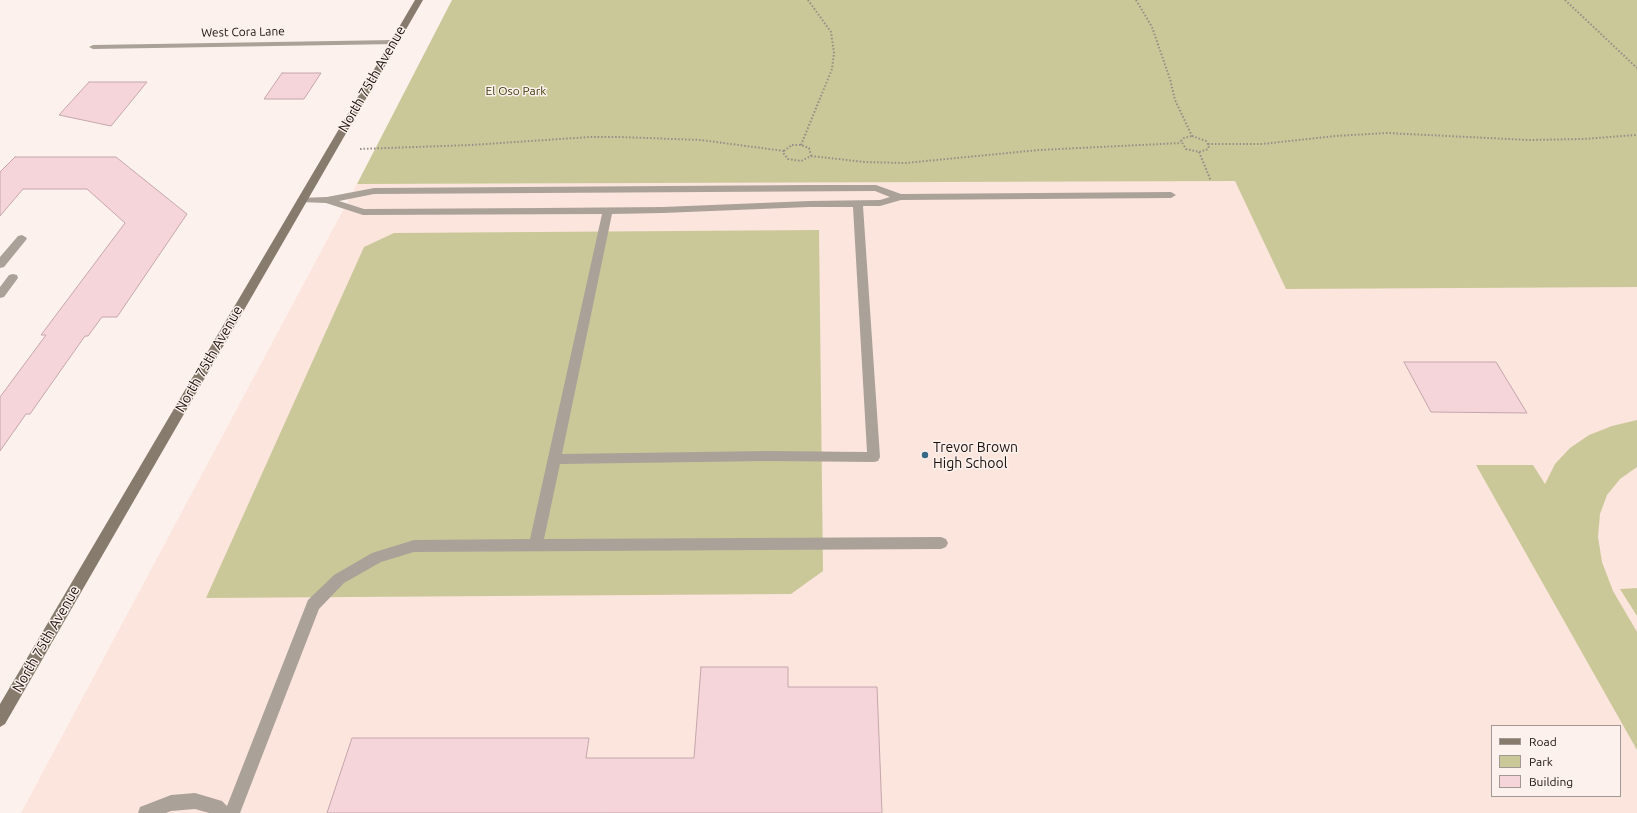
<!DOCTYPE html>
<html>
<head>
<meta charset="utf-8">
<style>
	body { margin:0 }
	#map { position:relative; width:1637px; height:813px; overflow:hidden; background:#fdf1ed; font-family:Ubuntu,sans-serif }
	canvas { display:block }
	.legend { position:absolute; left:1491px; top:725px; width:130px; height:72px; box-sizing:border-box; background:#fdf1ed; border:1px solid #a19793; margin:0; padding:5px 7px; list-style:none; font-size:12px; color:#180f0b }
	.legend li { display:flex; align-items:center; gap:8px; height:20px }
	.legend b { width:20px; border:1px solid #a19793 }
</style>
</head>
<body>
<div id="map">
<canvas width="1637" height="813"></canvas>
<ul class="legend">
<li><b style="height:5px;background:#867b6d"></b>Road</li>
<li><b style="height:11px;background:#cac898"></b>Park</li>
<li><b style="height:11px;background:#f5d5da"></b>Building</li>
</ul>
</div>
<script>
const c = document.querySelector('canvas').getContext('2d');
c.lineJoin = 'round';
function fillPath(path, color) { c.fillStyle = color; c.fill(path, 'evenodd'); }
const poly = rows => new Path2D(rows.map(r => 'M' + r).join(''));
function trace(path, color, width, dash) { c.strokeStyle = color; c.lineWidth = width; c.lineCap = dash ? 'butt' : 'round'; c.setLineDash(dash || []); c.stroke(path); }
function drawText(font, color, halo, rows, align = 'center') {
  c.font = font + ' Ubuntu,sans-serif'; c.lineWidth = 3; c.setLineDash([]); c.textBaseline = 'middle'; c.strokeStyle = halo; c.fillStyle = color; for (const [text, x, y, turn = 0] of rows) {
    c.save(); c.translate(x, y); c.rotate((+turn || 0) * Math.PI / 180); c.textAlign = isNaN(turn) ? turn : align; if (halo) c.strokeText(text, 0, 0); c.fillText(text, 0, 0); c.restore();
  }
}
fillPath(poly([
	[1637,179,1637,813,21,813,357,184],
	[1492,726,1620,726,1620,796,1492,796]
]), '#fce5dd');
fillPath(poly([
	[452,0,1637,0,1637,287,1286,289,1235,181,357,184],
	[819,230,823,571,791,594,206,598,364,247,394,233],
	[1637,420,1637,467,1620,479,1607,495,1600,514,1598,537,1602,562,1613,591,1637,632,1637,750,1476,465,1533,465,1545,484,1555,464,1570,448,1589,435,1612,426],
	[1637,588,1637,616,1620,589]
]), '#cac898');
const building = poly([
	[282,73,321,73,304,99,264,99,282,73],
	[89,82,147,82,111,126,59,115,89,82],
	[15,157,116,157,187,214,117,317,102,317,88,336,85,336,30,414,26,414,0,451,0,397,46,335,41,335,125,223,87,189,23,189,0,216,0,172,15,157],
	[1404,362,1496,362,1527,413,1431,412,1404,362],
	[701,667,788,667,788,687,877,687,882,813,327,813,352,738,589,738,586,758,694,758,701,667]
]);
fillPath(building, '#f5d5da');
trace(building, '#c4a6ab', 1);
trace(poly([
	[1136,0,1152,27,1170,79,1175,100,1192,136],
	[1565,0,1637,68],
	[1192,136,1206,141,1209,146,1208,149,1199,152,1186,149,1181,141,1184,138,1192,136],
	[1208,144,1262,144,1335,136,1387,133,1529,140,1582,139,1637,135],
	[792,145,801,145,809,148,811,156,801,161,788,159,784,154,784,151,792,145],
	[801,145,832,69,834,53,831,32,808,0],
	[360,149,471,145,590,137,620,137,701,140,784,151],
	[1199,152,1211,181],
	[811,156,865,162,905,163,1039,150,1181,143]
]), '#968c88', 2, [1.5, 2]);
fillPath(poly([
	[812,185,876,185,901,194,1171,192,1176,195,1171,198,901,200,880,206,863,206,880,457,878,461,874,462,768,461,560,464,544,539,941,537,946,539,948,543,946,547,941,549,414,552,381,562,344,583,319,609,240,813,209,813,195,809,171,811,166,813,138,813,140,807,171,795,195,793,222,801,227,806,308,600,334,575,372,553,414,540,530,539,602,214,363,215,326,203,299,202,297,200,299,198,327,197,374,188,812,185],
	[875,191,890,197,880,200,809,201,663,207,541,208,364,209,339,201,374,194,875,191],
	[809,207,853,207,867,452,768,451,562,454,612,214,663,213,809,207]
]), '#aaa299');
fillPath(poly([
	[394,40,397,40,397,44,93,49,89,47,93,45,394,40],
	[22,235,27,238,26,240,4,267,0,268,0,257,18,236,22,235],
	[13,274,17,275,18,278,4,297,0,298,0,287,9,275,13,274]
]), '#aaa299');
fillPath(poly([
	[415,0,423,0,5,724,0,727,0,704,415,0]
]), '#867b6d');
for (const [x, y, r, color] of [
	[925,455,4,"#356986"]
]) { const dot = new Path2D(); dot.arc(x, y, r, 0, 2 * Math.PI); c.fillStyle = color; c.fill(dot); trace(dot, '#fdf1ed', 1.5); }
drawText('12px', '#180f0b', '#fdf1ed', [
	["West Cora Lane",243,32,-1]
]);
drawText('12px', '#3b3809', '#fdf1ed', [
	["El Oso Park",516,91]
]);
drawText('14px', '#180f0b', '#fdf1ed', [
	["North 75th Avenue",372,79,-60],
	["North 75th Avenue",209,359,-60],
	["North 75th Avenue",46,639,-60]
]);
drawText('14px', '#180f0b', '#fdf1ed', [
	["Trevor Brown",933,447],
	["High School",933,463]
], 'left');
</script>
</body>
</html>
